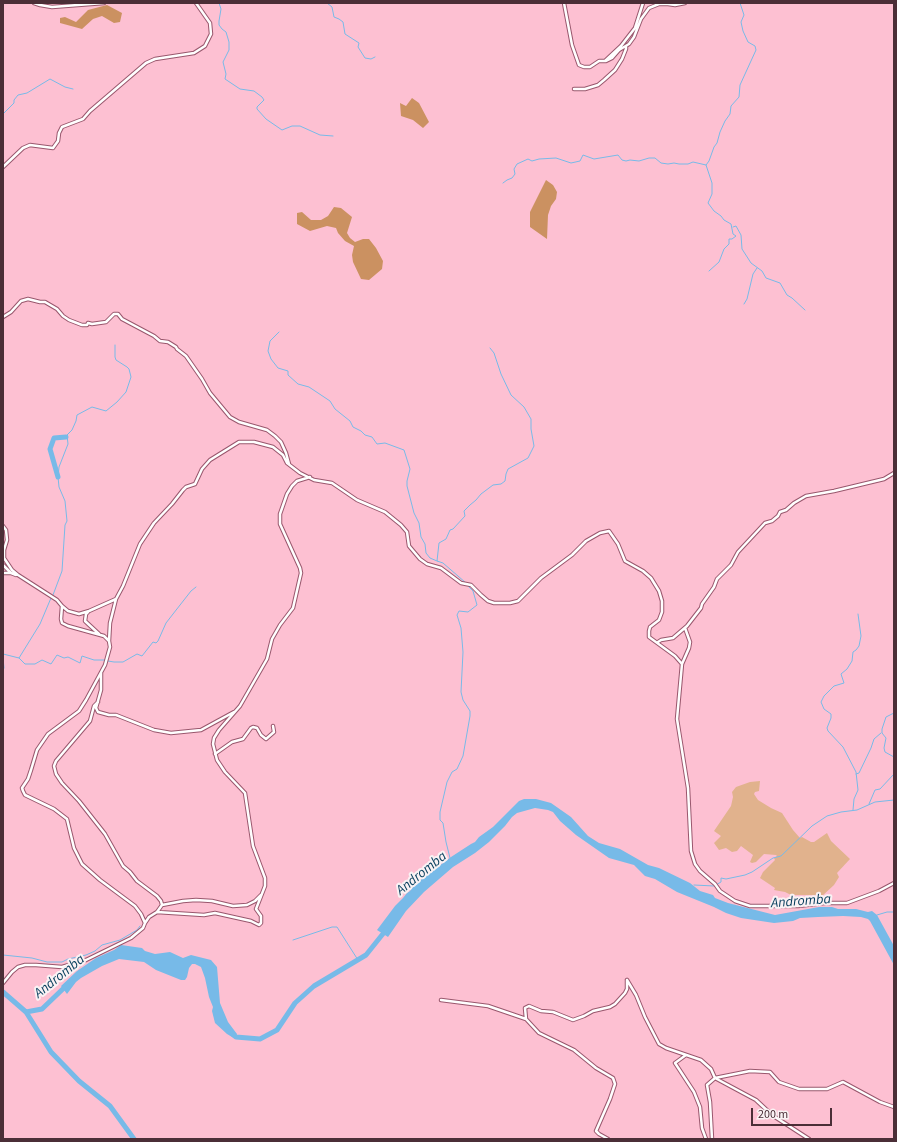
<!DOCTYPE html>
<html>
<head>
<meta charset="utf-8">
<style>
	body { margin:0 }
	#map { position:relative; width:897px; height:1142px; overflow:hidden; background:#fdc0d2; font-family:"Source Sans 3",sans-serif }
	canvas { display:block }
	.frame { position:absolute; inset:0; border:4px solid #4b2e37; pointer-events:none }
	.scale { position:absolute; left:751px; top:1108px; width:81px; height:18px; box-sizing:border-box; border:2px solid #4b2e37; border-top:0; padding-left:5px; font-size:12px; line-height:14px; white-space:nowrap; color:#4b2e37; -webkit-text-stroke:3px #faf2f4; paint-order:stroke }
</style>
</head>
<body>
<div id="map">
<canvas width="897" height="1142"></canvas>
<div class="frame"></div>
<div class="scale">200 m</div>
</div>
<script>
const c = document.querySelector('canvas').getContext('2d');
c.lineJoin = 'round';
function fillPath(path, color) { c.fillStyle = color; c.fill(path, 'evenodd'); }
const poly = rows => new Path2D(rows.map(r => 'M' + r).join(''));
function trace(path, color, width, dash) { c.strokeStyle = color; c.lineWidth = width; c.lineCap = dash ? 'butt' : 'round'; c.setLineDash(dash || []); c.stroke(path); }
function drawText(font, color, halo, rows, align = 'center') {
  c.font = font + ' "Source Sans 3",sans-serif'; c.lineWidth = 4; c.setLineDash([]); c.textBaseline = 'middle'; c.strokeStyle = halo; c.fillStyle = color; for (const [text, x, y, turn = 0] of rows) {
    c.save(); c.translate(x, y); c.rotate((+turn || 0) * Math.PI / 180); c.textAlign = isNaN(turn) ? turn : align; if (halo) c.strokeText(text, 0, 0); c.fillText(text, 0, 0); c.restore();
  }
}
fillPath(poly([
	[760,781,759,791,755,792,754,794,758,800,771,808,782,813,793,830,800,838,802,837,811,842,814,842,827,833,831,841,850,859,837,873,839,877,834,885,821,897,818,895,791,895,785,892,774,890,775,888,760,878,763,872,775,860,774,858,777,856,776,855,764,854,756,862,752,863,750,862,753,855,741,846,737,851,732,852,726,848,719,850,714,843,721,836,714,831,731,806,733,797,732,792,736,787,750,782]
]), '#e1b28d');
fillPath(poly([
	[107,5,122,13,120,22,114,23,102,16,93,19,82,29,60,23,60,18,65,17,76,22,88,10],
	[412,98,419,103,429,122,423,128,413,120,401,116,400,103,406,106],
	[546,180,553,185,557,192,556,199,551,206,548,215,547,239,530,227,530,212],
	[334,207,341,208,352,217,347,233,350,238,355,242,363,239,369,239,376,248,383,261,382,269,369,280,361,279,353,262,352,255,354,246,345,241,338,233,336,228,327,226,310,231,297,224,297,213,302,212,311,220,321,220,328,216]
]), '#cb9161');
fillPath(poly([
	[524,799,536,799,551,803,571,817,588,836,599,843,620,849,648,865,659,868,690,883,700,891,713,895,715,898,728,903,775,915,819,907,832,907,838,909,856,909,868,912,872,911,877,915,894,946,894,965,870,921,868,919,861,917,843,916,818,917,800,918,793,921,774,923,741,918,726,913,714,907,677,892,655,879,645,876,634,865,609,858,576,835,560,821,553,812,548,810,535,808,517,813,512,817,505,826,489,842,475,853,453,867,424,892,406,911,388,937,377,930,395,906,403,898,407,893,410,891,415,884,451,857,471,844,475,842,479,837,493,827,519,801],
	[121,945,142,948,145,951,155,954,170,952,183,958,191,955,211,960,217,967,220,1003,228,1022,237,1034,234,1038,227,1034,215,1023,212,1011,213,1007,209,997,205,978,201,967,195,964,192,964,189,968,187,977,185,980,181,980,156,970,144,962,119,959,102,966,81,978,76,982,67,994,61,986,77,971,96,958,114,950]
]), '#77bae8');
trace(poly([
	[219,3,221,9,219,21,219,25,222,29,226,32,229,42,229,50,223,62,226,74,225,79,240,89,254,91,262,97,264,100,257,107,257,109,266,119,282,130,292,126,300,126,320,135,333,136],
	[327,3,332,7,334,17,339,19,343,22,345,34,359,43,358,47,365,58,371,59,375,57],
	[3,114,14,103,14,100,18,95,27,93,50,79,65,87,73,89],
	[503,183,507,180,512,178,515,174,514,169,517,164,528,159,532,161,539,159,556,158,571,163,580,161,583,155,594,159,618,155,622,160,626,161,630,160,639,161,649,158,655,158,661,163,668,164,674,163,679,164,688,164,693,162,706,165],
	[733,227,736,226,741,235,742,249,751,263,762,271,766,278,780,283,787,295,792,298,805,310],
	[709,271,719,262,724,249,729,244,729,239,732,239,736,236,733,234,731,224,724,220,721,216,714,211,708,203,712,194,712,183,706,165,709,161,714,147,717,143,720,132,725,121,730,114,731,106,739,97,740,85,756,50,755,46,748,42,743,31,741,22,744,15,740,3],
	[744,304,747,299,753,274,757,268],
	[279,332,270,341,268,351,271,359,278,368,288,371,288,375,298,384,309,387,330,401,335,409,350,421,353,427,361,431,365,435,372,437,377,444,385,443,404,450,410,469,407,481,407,486,414,513,419,523,421,537,425,544,426,553,430,558,437,561],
	[466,583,443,563,437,561,439,543,446,539,450,530,453,529,465,516,464,511,470,505,476,500,481,494,493,485,501,484,505,481,506,474,508,469,528,458,534,446,531,429,531,419,524,407,511,395,501,374,494,353,490,348],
	[53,595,62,571,65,525,67,521,65,501,59,487,58,477,59,467,68,444,67,435,72,430,76,421,77,415,92,407,106,411,117,402,126,392,131,377,129,369,127,367,116,360,115,357,115,345],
	[3,654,19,658,40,624,51,598],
	[3,658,4,668,3,670],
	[19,658,25,664,35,664,42,660,51,664,57,655,64,658,68,657,80,663,82,656,94,660,105,660],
	[108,661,114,662,123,662,137,654,142,656,153,642,156,643,158,641,166,623,173,614,191,591,196,587],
	[894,713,886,717,882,729,882,733,886,738,884,748,885,752,894,757],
	[856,774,859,773,871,748,874,739,881,733],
	[869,804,875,790,880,789,894,774],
	[853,810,854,799,858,790,856,772,843,747,828,731,827,728,831,718,831,714,824,709,821,702,824,696,834,686,844,683,841,674,847,669,852,661,853,652,856,650,859,646,861,636,858,614],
	[450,858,446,842,443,823,440,820,440,812,447,782,452,772,457,769,463,756,470,716,470,711,463,700,461,692,463,652,461,628,457,615,459,611,468,612,477,605,473,591,467,585],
	[694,885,714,886,721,882,721,878,726,879,745,875,752,872,773,858,781,856,812,826,827,816,841,812,857,810,875,802,894,800],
	[877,915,887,912,894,912],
	[293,940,332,927,337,927,358,960],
	[3,955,32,958,47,962,62,962,68,959,86,955,95,951,102,945,120,940,137,930,140,926]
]), '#77bae8', 1);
trace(poly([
	[58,477,50,449,54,438,66,437],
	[3,992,26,1012,42,1009,67,985],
	[26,1012,51,1052,79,1081,110,1106,134,1139],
	[231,1033,236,1037,260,1039,277,1030,295,1003,314,986,366,955,386,930]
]), '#77bae8', 5);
const street = poly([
	[34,3,40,5,52,7,104,3],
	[564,3,572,45,579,65,584,67,590,67,599,61,605,61,621,46,635,28,643,3],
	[606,61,612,58,619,50,629,44,634,37,641,19,649,8,659,4,668,4,675,5,685,3],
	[574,89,585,89,598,85,604,80,615,70,622,59,626,49,626,46],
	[3,167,23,148,30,145,53,148,58,141,59,133,62,127,83,119,90,111,146,63,155,59,194,53,205,46,211,34,210,23,196,3],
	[3,317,11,312,21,301,28,299,40,302,45,302,57,309,63,316,69,320,82,325,87,325,88,323,92,324,106,322,114,314,118,314,122,319,154,336,160,341,168,342,176,347,177,349,186,356,202,379,210,393,230,417,239,422,267,430,275,436,281,442,286,453,289,464],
	[3,526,6,530,7,540,4,550,4,558,12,570,18,575,57,600,62,606,61,619,62,623,68,626,104,636,109,641,110,647,105,665,86,700,79,711,48,734,37,750,31,770,28,779,22,788,23,791,25,795,54,809,67,819,74,848,82,864,100,880,135,906,141,914,145,923],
	[3,565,11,573],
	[3,573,11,573,16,575],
	[62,606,68,611,79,614,89,611,116,599],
	[88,612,86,614,85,621,99,634],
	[109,641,110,623,116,599,123,586,140,544,154,523,172,504,183,490,186,487,195,484,202,469,210,460,239,442,254,442,273,447,283,455,287,463,300,473,314,480,332,483,357,500,385,512,401,525,407,532,409,546,420,559,427,564,441,568,461,583,471,585,481,595,488,601,494,603,510,603,518,601,541,578,572,555,586,541,600,533,609,531,618,544,625,561,643,571,651,578,659,591,662,601,662,612,659,620,650,627,649,631,649,637,675,656,682,664,677,719,688,788,691,851,695,864,700,871,715,884,720,891,735,901,750,906,798,906,824,903,847,903,879,891,894,883],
	[658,642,661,640,673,638,687,626,701,608,702,604,714,587,717,579,731,565,738,552,765,523,772,521,778,516,780,512,786,510,794,503,806,496,834,491,884,479,894,473],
	[682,664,689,648,690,642,685,628],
	[101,673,101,690,96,708,98,712,109,715,116,715,154,730,171,733,201,730,234,712],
	[98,702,94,706,90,721,56,761,54,766,56,774,62,783,79,801,105,834,123,866,130,872,137,881,157,896,161,901,162,905,157,912],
	[215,754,232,742,243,739,251,728,253,727,257,728,261,735,266,739,274,732,273,726],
	[162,905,183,901,196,900,212,901,233,906,247,905,255,901,261,895],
	[627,980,636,995,645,1017,659,1044,666,1048,701,1060,711,1069,715,1078,756,1100,772,1115,809,1139],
	[3,983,12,972,18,967,25,965,36,965,62,967,86,960,131,938,143,928,145,923,149,917,157,912,204,915,215,913,251,921,259,925,261,923,261,916,256,909,265,886,265,878,253,846,245,793,225,772,217,760,213,744,214,738,219,730,240,706,267,659,272,639,280,625,293,608,301,573,300,568,280,524,280,514,287,494,292,486,297,481,310,477],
	[441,1000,488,1006,526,1019,539,1033,574,1050,596,1068,613,1078,615,1084,610,1099,596,1131,599,1134,608,1139],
	[526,1019,525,1008,529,1006,541,1011,553,1012,573,1020,584,1016,593,1011,610,1007,615,1004,625,993,627,989,627,980],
	[686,1055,675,1063,694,1092,700,1107,702,1128,706,1139],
	[712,1139,710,1102,707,1085,715,1078,750,1071,770,1072,779,1082,799,1089,827,1089,843,1082,880,1102,894,1107]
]);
trace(street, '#99576d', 4.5);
trace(street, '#fff', 2.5);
drawText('italic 14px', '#043c5b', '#faf2f4', [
	["Andromba",422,874,-39],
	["Andromba",801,902,-4],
	["Andromba",60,977,-39]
]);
</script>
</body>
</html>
